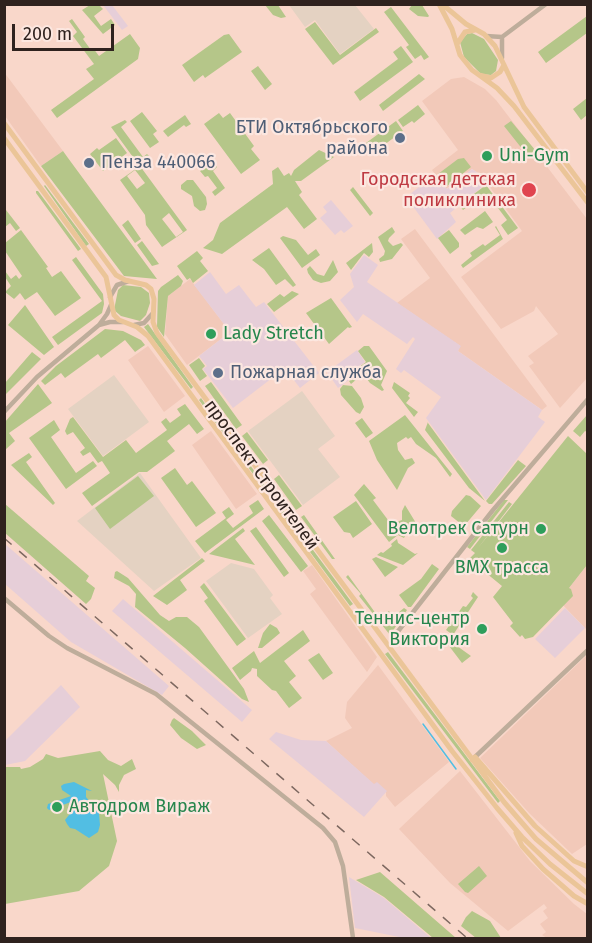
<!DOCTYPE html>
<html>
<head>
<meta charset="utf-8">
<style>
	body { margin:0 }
	#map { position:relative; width:592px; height:943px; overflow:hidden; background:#f9d7ca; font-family:"Fira Sans",sans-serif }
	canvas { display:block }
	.frame { position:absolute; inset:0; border:6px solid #2f221e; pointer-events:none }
	.scale { position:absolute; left:12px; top:24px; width:102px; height:27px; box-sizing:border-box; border:3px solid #2f221e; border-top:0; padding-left:8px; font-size:18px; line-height:21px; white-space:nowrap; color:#2f221e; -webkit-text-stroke:4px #fce7e0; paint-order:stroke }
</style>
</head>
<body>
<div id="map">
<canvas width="592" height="943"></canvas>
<div class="frame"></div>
<div class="scale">200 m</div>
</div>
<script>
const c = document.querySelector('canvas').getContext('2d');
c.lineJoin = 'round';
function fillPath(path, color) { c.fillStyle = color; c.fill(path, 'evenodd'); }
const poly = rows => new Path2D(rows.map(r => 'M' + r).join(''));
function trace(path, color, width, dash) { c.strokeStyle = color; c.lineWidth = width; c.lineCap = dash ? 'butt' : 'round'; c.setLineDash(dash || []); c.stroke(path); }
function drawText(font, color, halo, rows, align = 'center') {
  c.font = font + ' "Fira Sans",sans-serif'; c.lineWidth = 4.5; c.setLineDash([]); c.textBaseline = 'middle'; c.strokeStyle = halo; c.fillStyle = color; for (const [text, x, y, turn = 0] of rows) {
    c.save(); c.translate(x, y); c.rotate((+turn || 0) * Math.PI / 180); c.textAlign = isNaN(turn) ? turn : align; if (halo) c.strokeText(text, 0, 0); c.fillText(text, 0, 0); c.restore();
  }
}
fillPath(poly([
	[4,72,63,151,41,166,5,116],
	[464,77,485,89,496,100,587,219,587,378,560,408,529,366,534,363,528,356,558,334,536,306,534,311,501,329,461,277,522,231,481,175,472,169,446,189,432,170,458,150,422,101,451,79],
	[415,229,547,406,542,410,458,351,460,346,397,303,430,278,401,239],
	[190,279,230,332,187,365,165,334,168,296],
	[148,346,185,396,164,412,128,360],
	[211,431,257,494,236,509,192,445],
	[312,565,377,657,367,672,310,594,316,589,303,571],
	[587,565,587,630,559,601],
	[587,655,587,844,572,854,530,814,480,758],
	[378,665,449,762,395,807,386,796,386,791,374,785,326,741,352,728,345,718,347,702],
	[460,771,530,861,574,904,587,914,587,938,547,938,542,935,546,932,540,924,548,918,543,911,547,908,544,904,508,931,450,883,399,829]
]), '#f2c9b9');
fillPath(poly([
	[103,5,112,5,128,26,122,30],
	[472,169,481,175,487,183,450,213,456,222,437,239,406,197,435,175,447,189],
	[331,200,353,226,344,233,341,230,335,235,320,218,327,212,323,207],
	[364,255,378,265,367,282,461,346,458,351,542,410,538,417,545,422,486,500,426,418,441,397,404,370,401,373,396,369,415,339,413,337,407,344,363,314,357,322,340,300,354,287,350,274],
	[210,272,226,294,239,285,256,307,264,302,319,373,300,388,283,366,279,370,280,372,233,408,203,369,207,366,199,356,230,332,194,285],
	[357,350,365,362,354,370,356,375,338,388,327,372],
	[5,544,169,686,162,695,71,642,5,584],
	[123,599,252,710,242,722,112,611],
	[565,608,585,628,555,658,535,639],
	[61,685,80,707,25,761,5,765,5,741],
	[276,732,301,740,326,741,374,784,377,782,387,791,364,817,269,739],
	[349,877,384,898,431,938,404,938,355,928]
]), '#e6ced8');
fillPath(poly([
	[289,5,355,5,374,29,340,54,315,20,305,27],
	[114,375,149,422,103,456,68,409],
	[302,391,335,436,318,449,340,477,303,505,248,431],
	[140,473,201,558,154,591,77,521],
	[231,563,254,569,273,595,270,598,282,614,248,638,206,581]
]), '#e4d2c2');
fillPath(poly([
	[90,5,99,5,103,9,94,16,101,26,111,19,115,25,103,34,82,10],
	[265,5,278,5,286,17,281,18,273,15],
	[412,5,422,5,429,16,428,17,418,16,409,9],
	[391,7,429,57,424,60,421,55,415,59,406,47,409,45,384,12],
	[587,16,587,33,546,63,538,52],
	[72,19,85,37,83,39,91,50,93,48,99,56,130,34,140,48,138,59,57,118,51,110,94,79,86,69,94,64,73,36,77,32,69,21],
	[315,22,340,55,376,28,379,32,333,65,305,29],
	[472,33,484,39,498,60,496,71,491,75,481,74,464,57,460,42,467,34],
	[229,34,242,52,205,78,203,75,194,82,182,65,224,35],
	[401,46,413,62,360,101,354,92,398,59,393,52],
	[258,66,272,84,265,90,251,71],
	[419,74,425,79,383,111,379,105],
	[587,98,587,115,581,120,573,109],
	[418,105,425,114,414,123,412,121,403,127,398,120],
	[142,112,157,131,153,134,159,142,150,148,130,121],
	[219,113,223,118,230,113,254,146,251,149,260,160,241,174,204,124],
	[185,115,191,124,186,127,184,125,168,137,163,131],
	[125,120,127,122,121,127,143,157,147,154,149,156,138,164,111,127],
	[396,121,403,131,373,153,366,143],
	[511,121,536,151,527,155,504,126],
	[116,138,127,153,103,171,90,154,97,148,99,150],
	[319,150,334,157,301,181,295,181,302,192,299,195,317,219,304,229,287,207,222,254,203,248,213,240,220,223,273,184,272,171,278,167,284,176,289,173,291,176,294,170],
	[63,151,68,158,157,279,124,276,41,166],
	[464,158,471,167,447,186,438,174,458,159],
	[213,161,217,167,213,171,225,188,215,196,212,192,217,188,208,176,205,177,200,171],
	[140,166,187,230,162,247,146,225,145,215,120,180],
	[135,170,145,183,137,189,127,176],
	[169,213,183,232,176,237,162,219],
	[187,180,193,180,206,197,207,204,205,210,200,211,194,206,192,196,181,189,181,185],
	[45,185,89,244,86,246,44,186],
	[486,185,518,228,508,235,501,225,507,220,489,196,482,196,463,210,459,205],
	[353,187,373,213,370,216,350,190],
	[36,191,38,191,81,249,78,251,36,193],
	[6,210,20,228,16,231,10,223,5,227,5,211],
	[485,211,493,222,483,229,477,227,465,235,460,230],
	[128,220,141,239,135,243,122,225],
	[496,226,503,239,463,268,461,265,472,256,470,253,483,244,485,246,500,235,495,227],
	[392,227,395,232,389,238,388,241,393,246,401,243,403,245,392,259,380,262,379,259,384,255,385,251,378,237],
	[21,230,48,267,46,268,52,277,61,271,81,298,55,316,37,292,25,300,20,293,14,299,5,292,11,286,5,277,5,271,11,279,16,275,19,279,22,276,5,251,5,243],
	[449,230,459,243,459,247,450,254,438,238],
	[283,236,296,240,308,255,316,249,320,255,302,268,280,238],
	[142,241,159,264,152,266,137,245],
	[372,243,373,252,369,257,364,253,351,270,346,263],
	[269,248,296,285,293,287,285,279,276,285,264,269,252,260],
	[197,251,203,258,200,261,208,271,193,283,190,278,187,280,177,266],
	[76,257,103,294,104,304,102,313,58,345,52,337,102,301,72,260],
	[333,260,338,272,330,281,321,283,313,280,308,273,307,269,310,266,317,274,324,276],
	[178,275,183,281,181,286,168,296,164,337,157,327,158,291,161,287],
	[123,285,141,287,149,293,150,303,146,315,140,321,121,316,114,310,118,290],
	[292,291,299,294,274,312,267,304,280,294,284,297],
	[331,298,352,327,349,328,348,327,329,344,306,313],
	[25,305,54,347,44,355,8,325],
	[148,324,193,387,191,389,144,327],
	[105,329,123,331,141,340,145,345,135,352,125,340,101,358,98,354,65,378,61,373,45,385,41,381,56,366],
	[364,346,369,346,387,371,381,385,384,390,382,391,370,383,363,374,351,384,349,381,357,375,354,371,366,362,358,351],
	[32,352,41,359,5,395,5,383],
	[199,358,205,366,202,369,207,376,200,381,189,365],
	[211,382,242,425,236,429,205,386],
	[394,382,410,393,408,396,410,398,406,403,418,412,414,417,392,388],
	[38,384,52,403,9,433,15,441,5,450,5,422],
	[343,385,352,386,361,398,364,407,360,414,356,412,341,395,340,389],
	[201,398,266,487,264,489,199,400],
	[185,404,204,429,197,434,189,424,167,441,175,451,147,472,139,472,92,506,82,493,110,473,102,461,98,463,90,452,83,456,80,452,85,448,73,432,67,435,65,431,70,419,73,417,103,457,126,440,136,453,167,430,161,422,166,418,170,423,181,415,177,409],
	[405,415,452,474,450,477,436,458,416,444,411,437,408,439,406,437,397,443,398,450,405,460,412,458,415,463,408,468,397,490,377,460,369,441],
	[587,415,587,432,585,431,580,437,573,431],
	[362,418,373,433,366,438,355,423],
	[54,420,60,430,51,437,76,473,93,461,97,466,66,489,29,438],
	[428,422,428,423,485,501,469,488,425,430],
	[247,432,268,460,263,464,242,436],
	[568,436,587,454,587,565,569,588,571,589,573,596,533,637,525,639,522,635,520,637,510,626,513,623,493,597,502,586,469,559,475,553,471,550,509,502,512,504,478,548],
	[29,453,32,457,26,462,55,503,53,505,11,465],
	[518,460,526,466,492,504,489,504,486,501],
	[175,468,187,485,192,481,216,513,196,527,161,478],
	[279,475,302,506,296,510,274,479],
	[138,476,154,496,110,529,95,508],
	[364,484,376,498,373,500,391,524,402,520,402,511,405,505,419,528,409,528,404,538,398,535,389,542,354,495],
	[466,495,470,496,481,506,465,525,461,524,451,516,452,511],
	[258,500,264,509,205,553,195,541,226,518,222,512,229,507,234,514,226,520,233,528,253,513,249,506],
	[504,500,508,500,470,549,467,547],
	[356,501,372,524,353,538,350,533,344,532,333,517],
	[5,504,89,576,86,581,95,588,91,599,86,604,5,533],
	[279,504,353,604,350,606,276,506],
	[269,515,308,566,301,572,262,521],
	[304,515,335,559,332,559,301,517],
	[256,527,289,573,284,577,250,531],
	[243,528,245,531,235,539,255,565,209,554],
	[397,539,398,543,415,554,418,553,403,565,377,555,381,552,383,553,392,546,391,544],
	[376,557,398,567,385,577,372,559],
	[202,558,205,561,180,580,187,590,167,605,153,596],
	[432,564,439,569,411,607,408,607,399,595,421,579],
	[117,571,128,578,160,615,169,621,176,617,187,617,199,627,244,689,249,702,242,699,185,648,135,607,136,594,129,586,114,578,115,572],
	[348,575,379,618,389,611,393,617,404,608,407,610,390,635,359,596,361,594,346,577],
	[204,583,246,639,237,646,204,601,208,598,200,587],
	[473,592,478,597,453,635,446,630,463,606,466,607,473,598,471,596],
	[270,624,277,628,280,633,262,648,258,648,263,633],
	[303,630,310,641,284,661,296,676,289,682,302,698,289,708,276,691,272,690,257,676,257,669,252,668,251,671,240,680,232,668,254,651,260,663],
	[450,641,471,656,462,663,446,642],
	[388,652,500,801,498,803,385,654],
	[319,653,333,673,323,680,308,660],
	[174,718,192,731,206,745,197,749,181,738,170,725,172,720],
	[100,751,108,760,121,766,132,759,136,769,124,775,119,785,119,792,115,785,103,774,117,841,109,866,79,891,5,904,4,767,20,767,21,769,30,767,43,759,46,754,58,758],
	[479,866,487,876,468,893,465,892,458,884],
	[380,872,456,938,433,938,384,897,356,880],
	[472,911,490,921,501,938,476,938,461,926,466,917]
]), '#b5c689');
fillPath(poly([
	[74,782,92,791,86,790,86,797,99,813,100,825,98,832,89,838,75,829,70,828,67,824,65,820,73,810,71,802,49,810,47,808,48,804,71,796,62,790,61,786,64,784]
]), '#52bee3');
trace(poly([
	[423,724,456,769]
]), '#52bee3', 1.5);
trace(poly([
	[486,36,502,37,546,4],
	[502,58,502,37],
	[110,297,117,285,129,281],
	[99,325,110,322,123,322],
	[134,325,144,323,153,313],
	[4,412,37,377,99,325,107,314,111,305],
	[4,598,49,636,67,648,156,694,323,828,335,842,343,866,353,938],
	[392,639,493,510,588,399],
	[475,757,588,650]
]), '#bead9b', 4.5);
trace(poly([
	[439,4,452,29,460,55,472,70,479,75,491,78,500,72,504,65],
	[442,4,466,24,484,34,495,46,524,107,588,193],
	[457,44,465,32,475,30],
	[479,75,497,88,514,106,588,203],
	[4,123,116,275,125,280,146,285,151,289,154,299,153,322,157,333,504,802,536,839,588,883],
	[4,138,106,277,114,315,119,320,137,327,148,336,452,751,497,808,522,837,550,864,588,894],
	[472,760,475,757,535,826,554,843,574,861,588,867],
	[516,833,522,846,543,869,574,896,588,904]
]), '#ebc598', 5);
trace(poly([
	[4,538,467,938]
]), '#7d6860', 1.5, [10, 10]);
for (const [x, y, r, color] of [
	[400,138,6,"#5c6f8a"],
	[487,156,6,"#2e9e5b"],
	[89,163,6,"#5c6f8a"],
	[529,190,8,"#e0444e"],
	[211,334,6,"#2e9e5b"],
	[218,373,6,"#5c6f8a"],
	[541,529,6,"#2e9e5b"],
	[502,548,6,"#2e9e5b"],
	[482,629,6,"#2e9e5b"],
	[57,807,6,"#2e9e5b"]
]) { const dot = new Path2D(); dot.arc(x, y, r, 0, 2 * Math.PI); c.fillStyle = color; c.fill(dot); trace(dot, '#fce7e0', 2); }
drawText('18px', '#4e5e75', '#fce7e0', [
	["БТИ Октябрьского",388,128,"right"],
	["района",388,149,"right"],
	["Пенза 440066",101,163],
	["Пожарная служба",230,373]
], 'left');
drawText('18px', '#27864d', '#fce7e0', [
	["Uni-Gym",499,156],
	["Lady Stretch",223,334],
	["Велотрек Сатурн",529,529,"right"],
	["BMX трасса",502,568,"center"],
	["Теннис-центр",470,619,"right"],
	["Виктория",470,640,"right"],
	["Автодром Вираж",69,807]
], 'left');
drawText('18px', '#be3a42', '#fce7e0', [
	["Городская детская",516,180],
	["поликлиника",516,201]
], 'right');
drawText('18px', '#2f221e', '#fce7e0', [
	["проспект Строителей",261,475,54]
]);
</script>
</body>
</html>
